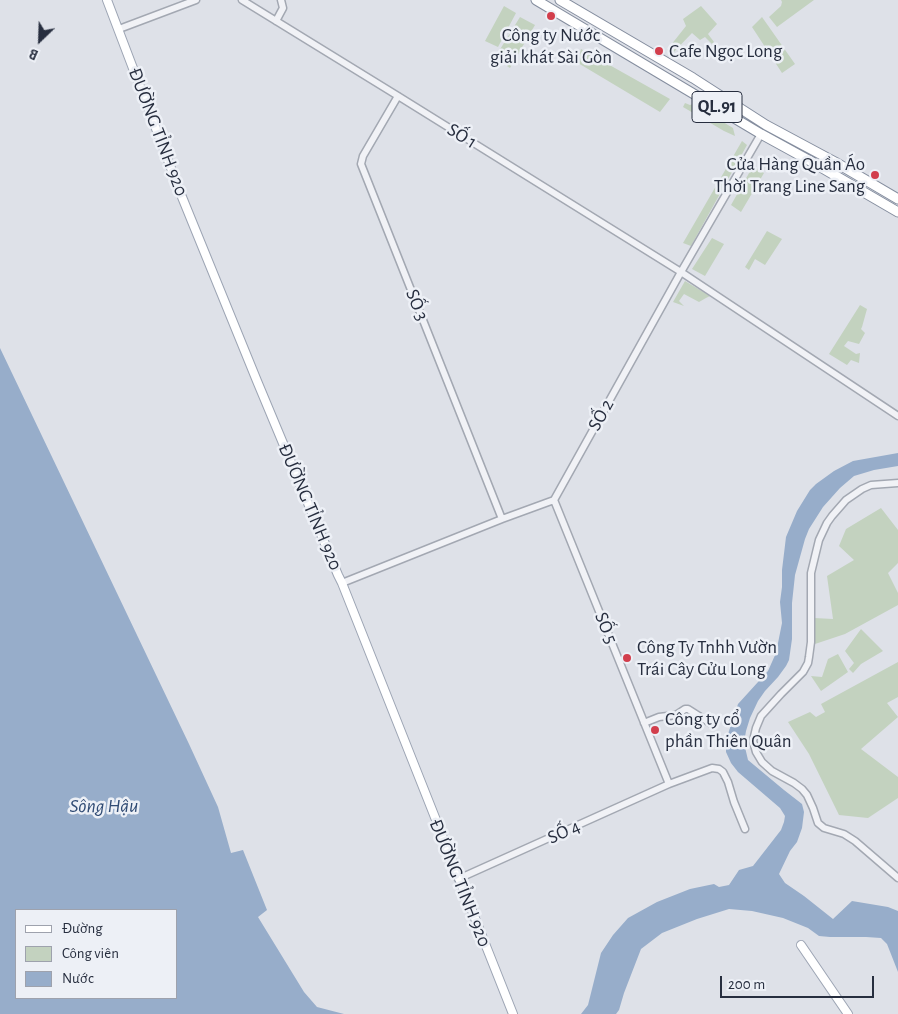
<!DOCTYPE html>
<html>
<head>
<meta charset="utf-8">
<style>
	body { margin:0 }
	#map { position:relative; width:898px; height:1014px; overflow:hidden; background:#dee1e8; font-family:"Alegreya Sans",sans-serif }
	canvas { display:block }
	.legend { position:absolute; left:15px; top:909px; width:162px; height:90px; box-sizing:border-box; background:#edf0f6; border:1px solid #9ea2ad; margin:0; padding:6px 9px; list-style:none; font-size:15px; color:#272e3f }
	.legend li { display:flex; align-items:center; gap:10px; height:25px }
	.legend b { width:25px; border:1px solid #9ea2ad }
	.north { position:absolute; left:15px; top:15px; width:50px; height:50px; -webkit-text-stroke:4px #edf0f6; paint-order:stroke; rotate:204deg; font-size:14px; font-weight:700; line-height:20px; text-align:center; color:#272e3f }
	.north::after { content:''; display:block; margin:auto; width:18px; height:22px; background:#272e3f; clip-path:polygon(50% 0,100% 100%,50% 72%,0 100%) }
	.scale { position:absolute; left:720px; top:976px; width:154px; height:22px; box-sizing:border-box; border:2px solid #272e3f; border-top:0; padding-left:6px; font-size:15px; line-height:18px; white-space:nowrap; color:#272e3f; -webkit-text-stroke:4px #edf0f6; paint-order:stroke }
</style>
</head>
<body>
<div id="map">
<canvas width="898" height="1014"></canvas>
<ul class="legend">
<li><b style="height:6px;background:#fff"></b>Đường</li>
<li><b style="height:14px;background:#c3d2bf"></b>Công viên</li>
<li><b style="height:14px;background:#97adca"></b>Nước</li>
</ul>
<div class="north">B</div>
<div class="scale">200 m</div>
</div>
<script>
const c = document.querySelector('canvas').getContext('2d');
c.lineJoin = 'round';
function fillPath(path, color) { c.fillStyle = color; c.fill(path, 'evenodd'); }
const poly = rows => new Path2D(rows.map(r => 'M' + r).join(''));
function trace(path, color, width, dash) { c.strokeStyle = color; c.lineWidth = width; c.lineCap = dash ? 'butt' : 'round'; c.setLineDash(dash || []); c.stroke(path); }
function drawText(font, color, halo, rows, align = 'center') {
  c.font = font + ' "Alegreya Sans",sans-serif'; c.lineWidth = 5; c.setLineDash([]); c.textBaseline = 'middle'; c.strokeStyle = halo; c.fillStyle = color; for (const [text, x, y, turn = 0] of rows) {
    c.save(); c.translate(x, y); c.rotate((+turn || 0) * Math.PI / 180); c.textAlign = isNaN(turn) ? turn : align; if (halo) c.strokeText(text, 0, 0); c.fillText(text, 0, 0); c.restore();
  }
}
fillPath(poly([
	[781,0,814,0,777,27,769,17,781,6,782,2],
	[504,6,516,13,498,47,485,41],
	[701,6,717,24,708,34,714,42,712,44,705,37,700,40,692,33,670,56,667,50,686,26,683,19],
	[520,17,535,25,510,68,507,66,510,58,499,51],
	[762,17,795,64,782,73,752,27],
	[581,49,670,99,660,112,578,63],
	[685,103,690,105,693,104,733,128,735,136,724,131,683,107],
	[742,141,747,145,691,246,683,243],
	[753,166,764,173,741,212,731,205],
	[767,231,782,239,765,265,755,259,749,270,745,267],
	[712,238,724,244,705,276,692,269],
	[685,281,710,296,706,298,699,302,684,294,679,301,684,306,673,302],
	[860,305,867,309,862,327,861,329,865,333,859,344,848,341,844,346,856,354,860,353,859,363,851,360,847,365,829,354],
	[881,508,898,530,898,563,888,573,898,593,898,605,845,634,812,645,814,618,833,619,827,576,854,560,839,546,846,529],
	[861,629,883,651,861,664,853,673,849,669,854,663,845,651],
	[838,654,848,672,821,691,811,676,822,677,828,659],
	[898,662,898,697,887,703,898,717,861,749,898,777,898,798,868,818,839,815,809,754,788,722,810,712,816,717,825,712,821,704]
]), '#c3d2bf');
fillPath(poly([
	[0,348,189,744,218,807,231,853,243,850,267,910,258,917,304,992,317,1007,344,1014,0,1014],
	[176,910,176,998,16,998,16,910],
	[898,453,898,466,874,470,854,476,840,488,823,507,809,529,805,539,795,575,792,603,792,639,789,660,786,666,778,677,765,691,758,701,750,718,746,731,744,743,748,760,784,790,802,804,804,812,802,828,797,842,790,851,779,874,785,883,804,896,833,919,852,901,888,907,898,911,898,972,887,944,881,938,866,937,830,937,819,936,808,928,783,918,752,911,729,909,697,919,662,933,641,949,624,993,619,1010,616,1014,581,1014,588,1005,601,953,613,935,628,918,657,902,690,889,714,884,719,887,729,885,739,870,753,866,781,830,784,822,785,816,780,808,738,772,731,763,726,752,726,740,738,704,768,671,776,653,782,623,780,602,782,587,782,570,786,537,797,511,810,490,816,484,834,471,853,461]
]), '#97adca');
const minor = poly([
	[242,0,398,96,681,272,898,416],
	[276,21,283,8,281,0],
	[119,29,196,0],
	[398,96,363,156,361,164,502,519],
	[898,483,871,485,862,489,846,500,832,516,827,523,819,540,811,573,811,642,809,657,808,663,803,672,781,694,761,716,756,728,753,741,756,752,762,762,772,771,794,783,802,789,807,795,813,808,818,823,824,828,844,834,855,841,898,878],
	[554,500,669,784],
	[342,583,502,519,554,500,681,272,761,134],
	[644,723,659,717,676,715,685,709,688,709,710,723],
	[458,879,669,784,712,768,719,769,723,772,728,782,734,802,745,829]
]);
const major = poly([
	[107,0,182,197,257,381,338,575,342,583,513,1014],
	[801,945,848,1014]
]);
const highway = poly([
	[536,0,761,134,812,162,898,212],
	[560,0,693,78,766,125,835,162,898,199]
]);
trace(minor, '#a3a8b2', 9);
trace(major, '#9da5b4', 10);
trace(highway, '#858e9f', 11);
trace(minor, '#f1f2f6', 6);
trace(major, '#fff', 8);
trace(highway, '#fff', 9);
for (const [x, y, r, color] of [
	[551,16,5,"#d23e4c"],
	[659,51,5,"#d23e4c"],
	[875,175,5,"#d23e4c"],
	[627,658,5,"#d23e4c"],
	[655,730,5,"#d23e4c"]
]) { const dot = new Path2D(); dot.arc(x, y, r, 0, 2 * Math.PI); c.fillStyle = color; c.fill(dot); trace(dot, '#edf0f6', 2); }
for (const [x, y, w] of [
	[717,107,50]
]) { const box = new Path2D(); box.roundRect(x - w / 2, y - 15.5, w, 31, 4); c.fillStyle = '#edf0f6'; c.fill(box); trace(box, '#272e3f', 1); }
drawText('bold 18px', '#272e3f', null, [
	["QL.91",717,107]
]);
drawText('19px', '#272e3f', '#edf0f6', [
	["Công ty Nước",551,35,"center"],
	["giải khát Sài Gòn",551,57,"center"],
	["Cafe Ngọc Long",669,51],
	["Cửa Hàng Quần Áo",865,164,"right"],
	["Thời Trang Line Sang",865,186,"right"],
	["Công Ty Tnhh Vườn",637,647],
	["Trái Cây Cửu Long",637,669],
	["Công ty cổ",665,719],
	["phần Thiên Quân",665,741]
], 'left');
drawText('19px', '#272e3f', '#edf0f6', [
	["ĐƯỜNG TỈNH 920",158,132,69],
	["SỐ 1",462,136,32],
	["SỐ 3",417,305,68],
	["SỐ 2",601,415,-61],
	["ĐƯỜNG TỈNH 920",310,507,67],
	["SỐ 5",606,628,68],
	["SỐ 4",564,832,-24],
	["ĐƯỜNG TỈNH 920",460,883,68]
]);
drawText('italic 20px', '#304b74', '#edf0f6', [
	["Sông Hậu",104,806]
]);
</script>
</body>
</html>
